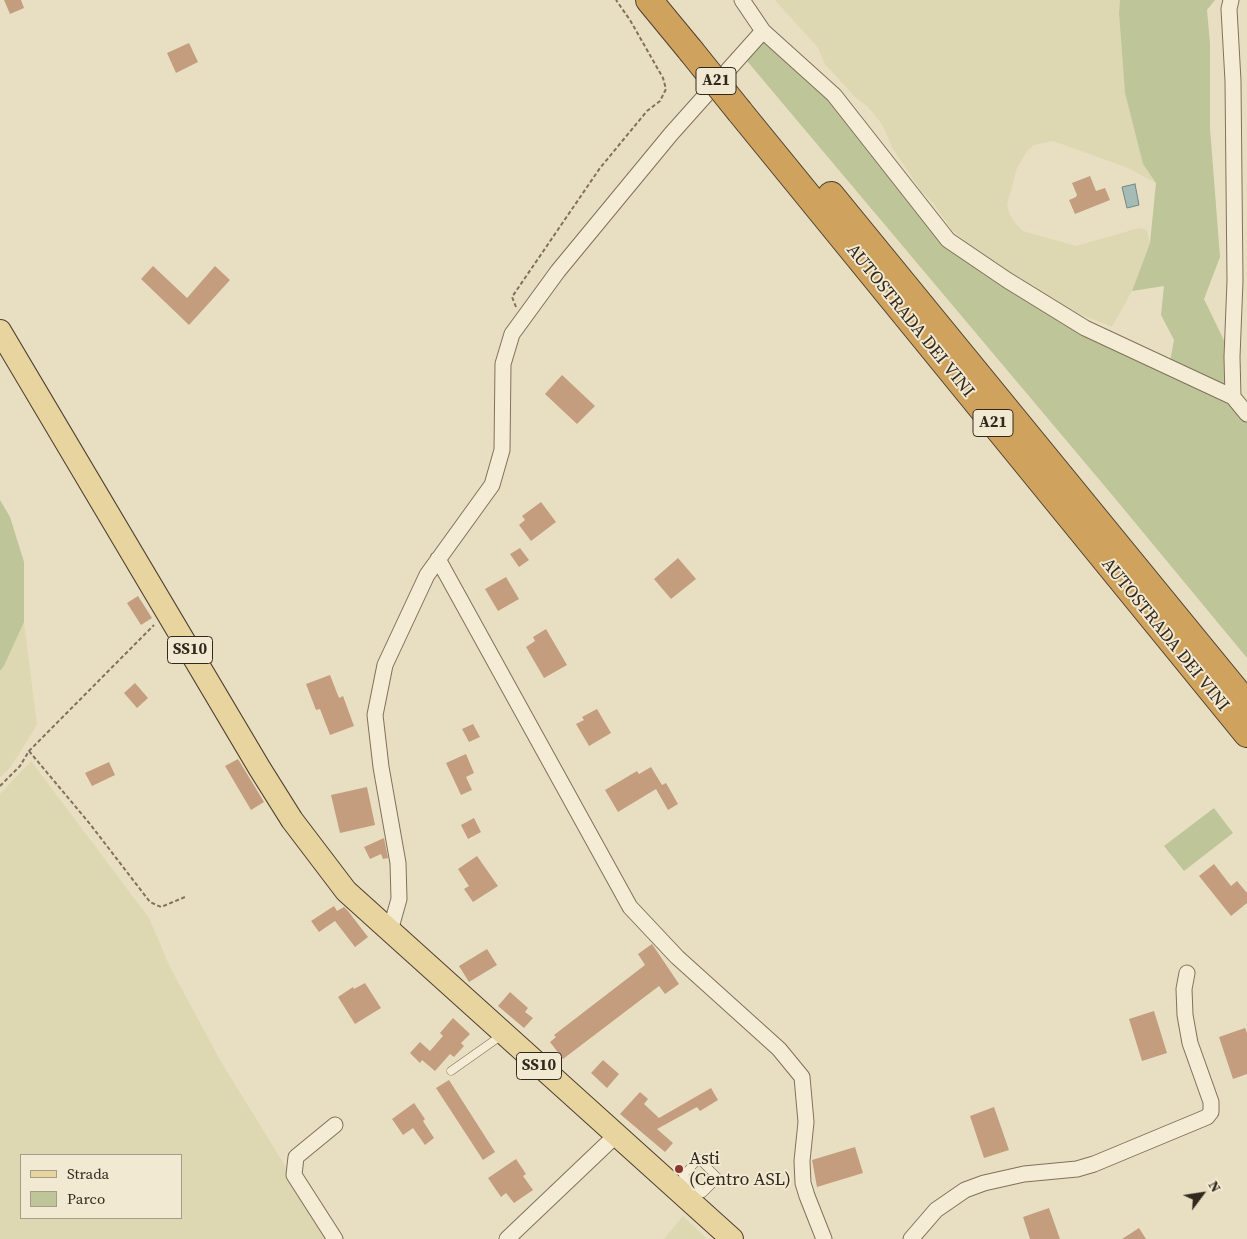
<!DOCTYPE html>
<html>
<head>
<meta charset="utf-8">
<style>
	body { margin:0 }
	#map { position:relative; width:1247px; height:1239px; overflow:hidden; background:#e8dfc3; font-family:"Source Serif 4",serif }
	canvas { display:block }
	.legend { position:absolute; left:20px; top:1154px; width:162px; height:65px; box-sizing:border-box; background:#f1e9d2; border:1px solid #a59c8a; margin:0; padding:6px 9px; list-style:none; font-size:15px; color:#32291e }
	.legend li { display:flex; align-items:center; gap:10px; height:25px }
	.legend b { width:25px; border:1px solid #a59c8a }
	.north { position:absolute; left:1177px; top:1169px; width:50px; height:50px; -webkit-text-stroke:4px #f1e9d2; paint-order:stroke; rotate:59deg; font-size:14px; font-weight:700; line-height:20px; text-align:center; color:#32291e }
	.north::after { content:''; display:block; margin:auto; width:18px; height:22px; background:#32291e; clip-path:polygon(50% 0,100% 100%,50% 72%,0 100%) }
</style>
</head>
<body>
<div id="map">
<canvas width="1247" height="1239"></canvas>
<ul class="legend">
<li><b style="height:6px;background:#e8d49f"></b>Strada</li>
<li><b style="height:14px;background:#bec598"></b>Parco</li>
</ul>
<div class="north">N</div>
</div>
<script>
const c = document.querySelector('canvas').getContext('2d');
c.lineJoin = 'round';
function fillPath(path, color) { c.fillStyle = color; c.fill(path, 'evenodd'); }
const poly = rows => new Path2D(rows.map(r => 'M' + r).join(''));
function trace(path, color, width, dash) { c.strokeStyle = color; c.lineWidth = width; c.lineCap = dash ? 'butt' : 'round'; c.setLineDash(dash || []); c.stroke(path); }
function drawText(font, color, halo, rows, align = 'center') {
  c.font = font + ' "Source Serif 4",serif'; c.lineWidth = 4; c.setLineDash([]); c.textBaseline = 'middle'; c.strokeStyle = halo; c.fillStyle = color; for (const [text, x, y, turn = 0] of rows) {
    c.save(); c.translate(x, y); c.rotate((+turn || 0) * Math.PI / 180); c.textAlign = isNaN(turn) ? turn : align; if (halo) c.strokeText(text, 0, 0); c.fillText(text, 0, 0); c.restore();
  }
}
fillPath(poly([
	[775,0,1120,0,1119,13,1125,93,1143,164,1156,183,1128,168,1053,141,1034,145,1027,151,1017,168,1007,205,1010,215,1016,224,1023,231,1076,246,1139,228,1147,230,1150,243,1132,291,1112,327,1077,313,1028,289,976,251,952,230,933,203,921,191,893,149,882,124,876,117,868,107,855,97,825,64,818,48],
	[24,622,37,725,10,768,0,777,0,671,4,666],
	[31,761,149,918,170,967,220,1060,330,1239,0,1239,0,794],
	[21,1155,181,1155,181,1218,21,1218],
	[683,1216,707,1239,664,1239]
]), '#ddd8b1');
fillPath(poly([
	[1120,0,1215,0,1207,10,1210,43,1210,128,1220,257,1204,299,1232,357,1233,397,1247,414,1247,658,1113,496,742,55,763,31,834,95,948,240,1085,328,1169,367,1174,340,1161,315,1164,286,1132,291,1150,243,1156,183,1143,164,1125,93,1119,13],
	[0,500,10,517,24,562,24,622,4,666,0,671],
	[1214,808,1233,833,1184,871,1164,846]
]), '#bec598');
const water = poly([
	[1135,184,1139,205,1127,208,1122,187,1135,184]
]);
fillPath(water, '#a5bcb6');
trace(water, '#6d8983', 1);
fillPath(poly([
	[4,0,21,0,24,8,10,14],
	[189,43,198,62,176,73,167,53],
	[1090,176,1096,191,1105,188,1110,200,1075,214,1069,200,1076,197,1077,195,1072,183],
	[153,266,187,298,215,266,230,280,189,325,141,279],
	[562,375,595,406,577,424,545,394],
	[541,502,556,522,531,541,519,525,525,520,522,516],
	[520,548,529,560,519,567,510,554],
	[678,558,696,579,671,599,654,579],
	[506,577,519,599,498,611,485,589],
	[138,596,152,618,141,625,127,603],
	[546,629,567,665,544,678,526,647,535,641,533,637],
	[330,675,339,698,343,696,354,726,330,735,320,709,316,710,306,684],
	[135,683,148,698,137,708,124,693],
	[597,709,611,733,589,746,576,724,584,720,582,717],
	[473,724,480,737,469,742,462,729],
	[466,754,474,773,466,777,472,790,461,795,446,763],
	[238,759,264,802,251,810,225,766],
	[109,762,115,775,92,786,85,773],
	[651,767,662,785,666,783,678,804,668,810,656,789,618,812,605,790,637,771,639,774],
	[367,787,375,825,340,833,331,795],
	[474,818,481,832,468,839,461,825],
	[384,838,388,858,383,859,381,854,370,859,364,847],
	[477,856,498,886,473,902,464,889,469,886,458,869],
	[1214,864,1231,886,1237,881,1247,893,1247,903,1231,916,1199,876],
	[334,906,337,911,344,907,348,911,368,937,355,947,335,921,319,932,311,921],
	[652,944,679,984,665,994,659,986,563,1059,550,1042,556,1037,554,1035,645,965,638,954],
	[487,949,497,965,469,982,459,966],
	[365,983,381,1008,355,1024,338,997,353,987,354,989],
	[510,992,528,1008,525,1012,533,1018,524,1028,498,1006],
	[1154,1011,1167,1053,1142,1061,1129,1019],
	[453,1018,470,1034,461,1043,464,1046,454,1057,450,1054,435,1071,422,1060,420,1063,410,1053,420,1042,430,1051,443,1036,440,1033],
	[1245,1028,1247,1033,1247,1074,1233,1079,1219,1037],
	[603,1060,619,1074,607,1088,591,1073],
	[449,1080,495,1152,483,1160,436,1088],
	[711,1088,718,1100,700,1111,697,1107,657,1129,673,1143,665,1152,620,1114,640,1092,648,1099,644,1104,659,1118],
	[414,1103,425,1119,423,1121,434,1138,425,1145,413,1128,403,1135,392,1119],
	[994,1107,1009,1150,984,1158,970,1116],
	[855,1147,863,1173,817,1187,812,1160],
	[516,1159,526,1174,523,1176,533,1190,514,1203,506,1193,501,1197,488,1178],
	[1049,1208,1060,1239,1030,1239,1023,1217],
	[1139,1228,1146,1239,1122,1239]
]), '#c39d7d');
const service = poly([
	[451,1071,502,1035],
	[699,1159,718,1178,703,1193,683,1175,699,1159]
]);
const minor = poly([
	[742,0,763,31,834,95,948,240,1007,280,1085,328,1233,397,1247,414],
	[1231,0,1229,9,1233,81,1235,281,1232,357,1233,397],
	[438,559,630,907,677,957,779,1049,802,1077,806,1122,802,1161,803,1183,807,1196,824,1239],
	[390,931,399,899,398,863,381,767,375,715,385,665,427,575,492,485,502,450,503,364,512,334,558,271,671,134,763,31],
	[335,1125,296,1157,294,1175,335,1239],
	[507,1239,611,1140,615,1132],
	[911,1239,936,1210,965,1190,984,1183,1024,1174,1077,1169,1094,1164,1207,1117,1211,1112,1211,1102,1190,1043,1185,1015,1184,989,1187,973]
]);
const primary = poly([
	[0,331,260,769,292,820,346,891,732,1239]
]);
const motorway = poly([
	[649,0,691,51],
	[740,112,1247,734],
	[831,195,1247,704]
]);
trace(service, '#81715c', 9);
trace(minor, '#81715c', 17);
trace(primary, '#4f4030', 24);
trace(motorway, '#4f4030', 28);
trace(poly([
	[516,307,512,297,600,168,647,111,660,101,666,89,663,78,630,20,616,0],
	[29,751,90,824,150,902,161,907,185,897],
	[0,786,20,766,29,751,154,625]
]), '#81715c', 2, [4, 2.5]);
trace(service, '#f4ecd5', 8);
trace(minor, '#f4ecd5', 15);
trace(primary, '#e8d49f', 22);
trace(motorway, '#cfa25d', 26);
const motorwayBridge = poly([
	[691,51,740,112]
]);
trace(motorwayBridge, '#4f4030', 28, []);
trace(motorwayBridge, '#cfa25d', 26);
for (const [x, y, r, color] of [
	[679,1169,5,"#893633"]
]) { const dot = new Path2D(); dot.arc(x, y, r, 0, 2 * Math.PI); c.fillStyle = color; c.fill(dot); trace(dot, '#f1e9d2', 2); }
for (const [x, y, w] of [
	[716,81,40],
	[993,423,40],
	[190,650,45],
	[539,1066,45]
]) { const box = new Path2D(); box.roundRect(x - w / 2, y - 13.5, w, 27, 4); c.fillStyle = '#f1e9d2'; c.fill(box); trace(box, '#32291e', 1); }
drawText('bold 16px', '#32291e', null, [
	["A21",716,81],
	["A21",993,423],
	["SS10",190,650],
	["SS10",539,1066]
]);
drawText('18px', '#32291e', '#f1e9d2', [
	["AUTOSTRADA DEI VINI",910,321,51],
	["AUTOSTRADA DEI VINI",1165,635,51]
]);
drawText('18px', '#32291e', '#f1e9d2', [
	["Asti",689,1159],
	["(Centro ASL)",689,1180]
], 'left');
</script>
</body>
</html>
